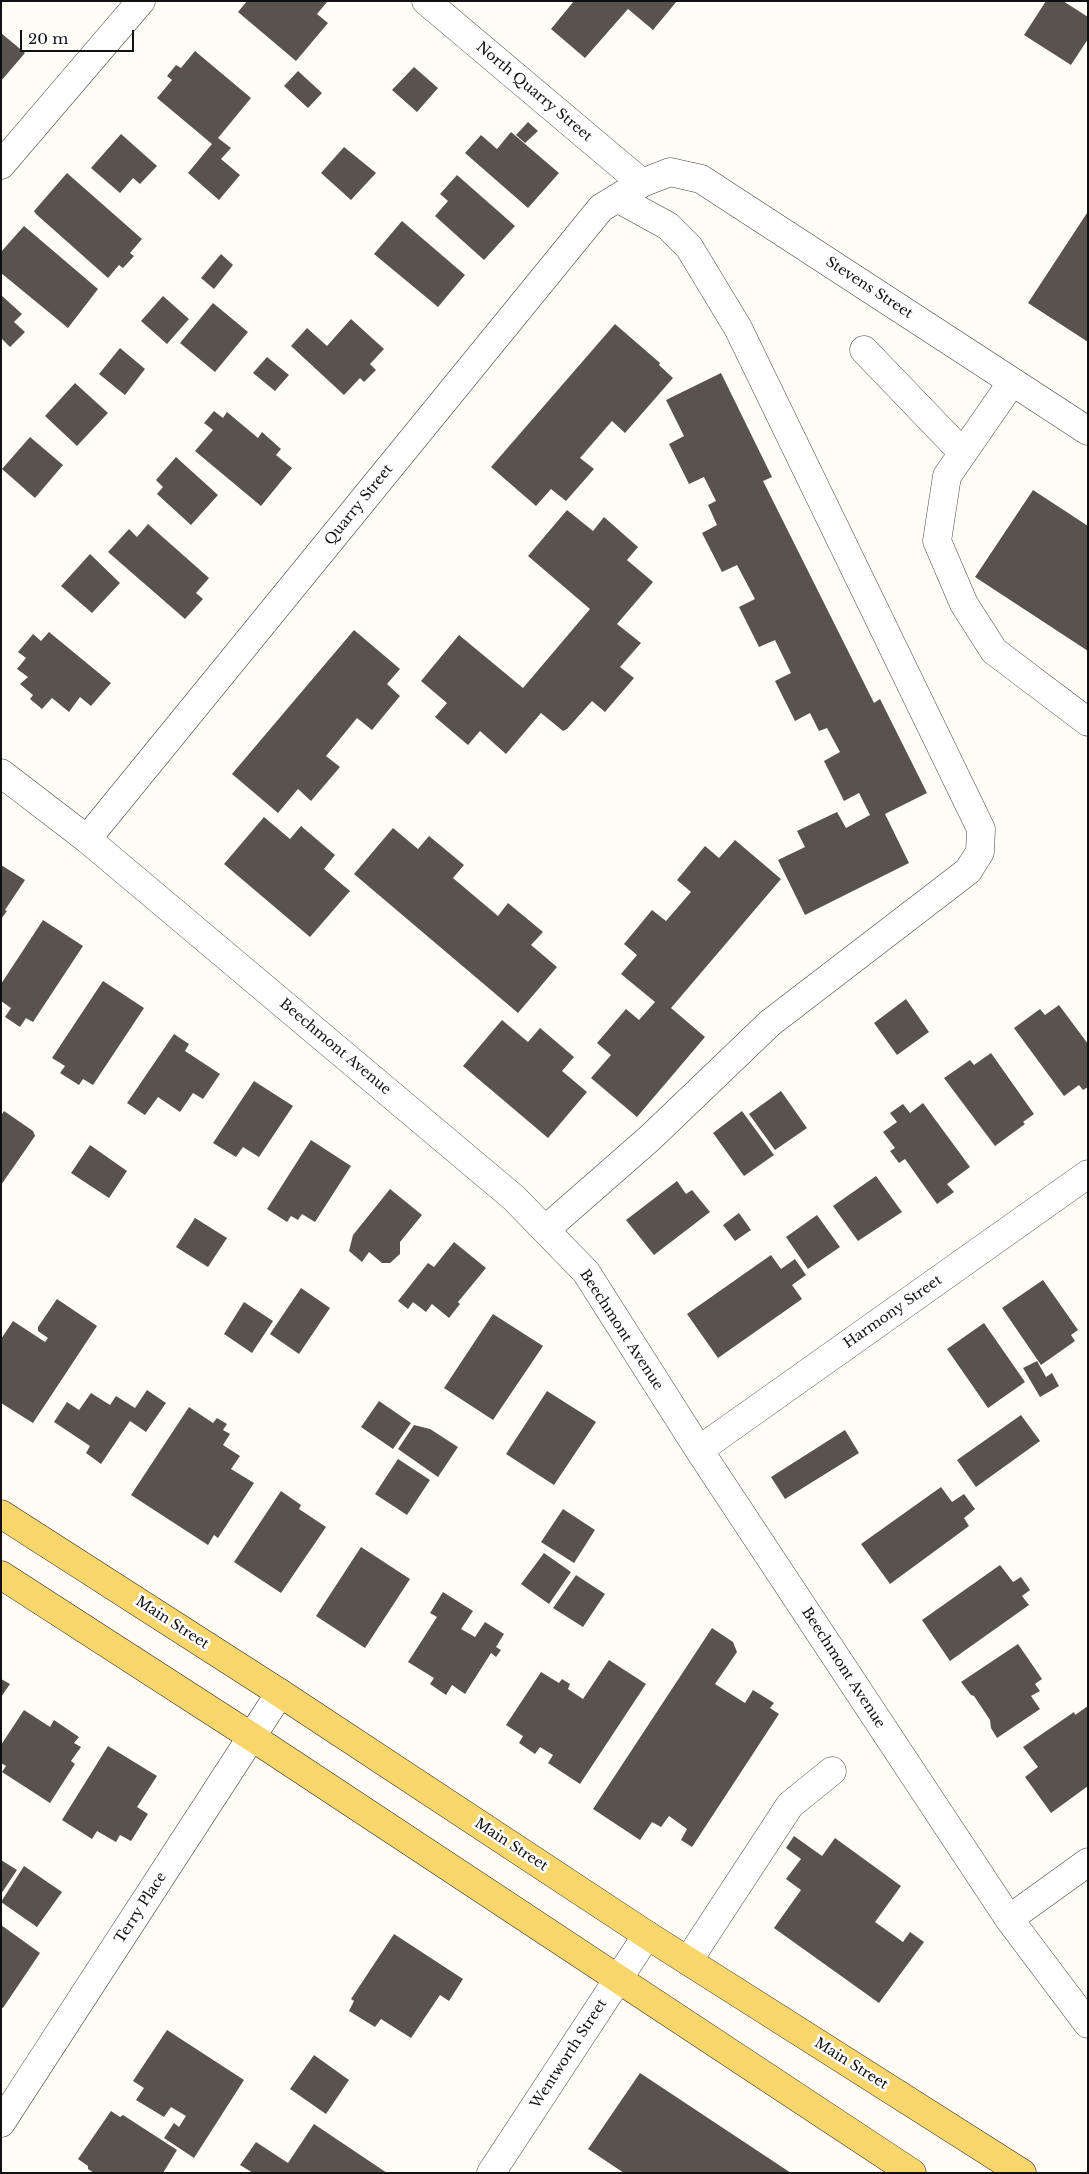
<!DOCTYPE html>
<html>
<head>
<meta charset="utf-8">
<style>
	body { margin:0 }
	#map { position:relative; width:1089px; height:2174px; overflow:hidden; background:#fffdf5; font-family:"Libre Baskerville",serif }
	canvas { display:block }
	.frame { position:absolute; inset:0; border:2px solid #111; pointer-events:none }
	.scale { position:absolute; left:20px; top:30px; width:114px; height:22px; box-sizing:border-box; border:2px solid #111; border-top:0; padding-left:6px; font-size:15px; line-height:18px; white-space:nowrap; color:#111; -webkit-text-stroke:4px #fff; paint-order:stroke }
</style>
</head>
<body>
<div id="map">
<canvas width="1089" height="2174"></canvas>
<div class="frame"></div>
<div class="scale">20 m</div>
</div>
<script>
const c = document.querySelector('canvas').getContext('2d');
c.lineJoin = 'round';
function fillPath(path, color) { c.fillStyle = color; c.fill(path, 'evenodd'); }
const poly = rows => new Path2D(rows.map(r => 'M' + r).join(''));
function trace(path, color, width, dash) { c.strokeStyle = color; c.lineWidth = width; c.lineCap = dash ? 'butt' : 'round'; c.setLineDash(dash || []); c.stroke(path); }
function drawText(font, color, halo, rows, align = 'center') {
  c.font = font + ' "Libre Baskerville",serif'; c.lineWidth = 5; c.setLineDash([]); c.textBaseline = 'middle'; c.strokeStyle = halo; c.fillStyle = color; for (const [text, x, y, turn = 0] of rows) {
    c.save(); c.translate(x, y); c.rotate((+turn || 0) * Math.PI / 180); c.textAlign = isNaN(turn) ? turn : align; if (halo) c.strokeText(text, 0, 0); c.fillText(text, 0, 0); c.restore();
  }
}
fillPath(poly([
	[247,1,325,1,327,2,317,14,328,23,296,61,238,12],
	[574,1,677,1,653,30,628,9,585,58,551,29],
	[1046,1,1063,1,1088,17,1088,39,1071,65,1024,35],
	[1,33,25,53,1,81],
	[195,51,251,98,218,138,231,148,221,159,240,175,219,200,188,173,212,144,157,98,172,80,167,76,176,65,181,68],
	[414,67,438,88,417,112,392,90],
	[298,71,322,93,308,108,284,86],
	[528,122,538,131,525,143,516,135],
	[511,132,559,173,528,208,465,153,481,135,497,149],
	[121,134,157,166,140,184,133,178,120,193,91,168],
	[344,147,376,173,351,200,321,173],
	[67,173,142,239,130,253,134,256,123,268,119,265,108,278,36,214,34,211],
	[457,175,515,226,484,260,435,216,448,201,440,194],
	[1087,213,1088,214,1088,342,1028,303],
	[402,221,465,275,438,307,374,254],
	[24,226,98,289,68,328,1,273,1,252],
	[221,254,233,265,214,289,201,278],
	[1,295,22,314,14,322,25,332,10,347,1,338],
	[163,296,189,319,167,344,141,321],
	[213,303,248,332,215,372,180,343],
	[351,319,384,349,370,364,376,370,364,382,360,378,344,395,291,346,307,328,327,346],
	[615,324,660,363,659,365,673,378,625,433,612,421,580,458,594,469,566,501,551,489,536,506,491,467],
	[120,348,145,369,125,395,99,374],
	[267,357,289,375,275,391,253,373],
	[721,373,772,477,763,481,874,703,880,699,927,793,885,814,909,863,805,915,778,860,805,847,797,831,837,812,846,828,870,815,859,793,844,801,824,761,840,752,827,728,819,731,810,713,795,721,775,681,791,673,775,640,759,647,739,607,755,599,737,565,722,572,702,533,717,525,708,505,716,501,704,477,689,484,669,444,684,436,666,400],
	[75,383,108,413,77,446,45,416],
	[214,411,223,418,227,412,258,438,262,432,281,449,276,455,292,468,261,506,195,451,213,430,204,423],
	[30,437,63,465,35,498,2,469],
	[176,457,218,495,191,525,157,494,163,487,156,480],
	[1033,490,1088,526,1088,651,975,577],
	[567,510,593,531,604,517,638,547,627,560,653,582,617,624,641,643,620,667,634,678,605,712,592,701,567,729,563,731,541,713,506,754,480,731,468,745,435,717,447,703,421,681,459,635,523,688,590,609,528,556],
	[148,524,209,578,196,593,203,599,185,619,108,552,129,529,137,537],
	[90,554,120,583,92,613,61,586],
	[354,630,400,669,387,684,400,696,372,730,357,718,326,756,340,767,311,801,298,789,278,813,232,774],
	[49,632,111,683,91,706,80,697,69,712,52,698,42,709,30,699,33,695,20,684,28,677,17,669,26,658,18,652,33,634,41,641],
	[264,817,290,839,301,826,335,855,324,869,350,891,310,937,224,864],
	[393,828,418,849,429,836,464,865,453,878,498,916,508,903,543,932,531,945,557,967,518,1013,354,874],
	[735,840,781,879,671,1008,705,1037,637,1117,591,1078,611,1055,597,1043,626,1009,639,1020,655,1002,621,974,637,955,624,944,652,910,666,921,691,892,677,880,705,846,719,858],
	[1,865,25,880,5,910,7,911,1,919],
	[43,920,83,946,33,1022,26,1018,20,1027,5,1017,11,1008,1,1001,1,984],
	[103,981,144,1008,93,1085,83,1079,79,1085,60,1073,65,1066,52,1058],
	[906,999,929,1032,897,1055,874,1023],
	[1059,1005,1088,1044,1088,1087,1083,1090,1079,1085,1064,1096,1014,1028,1040,1009,1045,1015],
	[502,1020,528,1042,540,1028,574,1057,562,1071,587,1092,548,1138,463,1066],
	[174,1034,189,1044,185,1051,220,1074,203,1099,193,1093,180,1112,158,1097,145,1115,127,1103],
	[991,1053,1034,1114,1023,1122,1025,1124,995,1146,944,1078,970,1060,974,1065],
	[254,1081,293,1106,259,1157,243,1147,236,1157,213,1143],
	[781,1091,807,1128,775,1150,749,1114],
	[923,1103,970,1167,947,1184,954,1192,937,1204,905,1159,899,1163,890,1151,895,1148,883,1132,897,1122,890,1113,903,1104,910,1113],
	[4,1111,33,1131,35,1136,1,1185,1,1116],
	[742,1111,774,1155,744,1176,713,1133],
	[311,1140,351,1166,315,1222,302,1214,298,1220,291,1216,287,1222,267,1209],
	[90,1145,127,1171,109,1198,71,1173],
	[876,1176,902,1212,858,1241,833,1206],
	[677,1181,686,1194,692,1190,710,1212,654,1255,626,1220],
	[390,1189,422,1215,400,1242,400,1254,390,1263,382,1263,369,1252,362,1262,349,1251,353,1235],
	[739,1213,751,1230,735,1241,723,1225],
	[817,1215,840,1247,808,1269,786,1237],
	[195,1218,227,1238,208,1267,176,1247],
	[454,1242,486,1268,458,1302,460,1304,449,1318,432,1304,426,1312,413,1302,408,1309,398,1301,428,1263,434,1267],
	[771,1255,781,1269,795,1259,806,1275,792,1285,802,1299,718,1358,687,1314],
	[1043,1280,1078,1330,1071,1335,1075,1341,1041,1365,1002,1308],
	[301,1288,330,1308,299,1354,270,1334],
	[57,1299,97,1326,33,1423,1,1403,1,1339,13,1321,45,1342,48,1338,38,1331,38,1327],
	[244,1302,273,1321,252,1353,224,1334],
	[493,1314,543,1346,493,1420,444,1388],
	[984,1323,1025,1382,988,1408,947,1349],
	[1037,1361,1046,1377,1052,1373,1059,1386,1040,1397,1023,1368],
	[147,1390,166,1403,146,1432,130,1421,101,1464,86,1453,90,1446,54,1422,67,1402,79,1410,91,1393,110,1405,116,1396,135,1408],
	[547,1391,596,1422,554,1485,506,1454],
	[379,1401,411,1423,393,1449,361,1427],
	[189,1407,213,1423,217,1418,227,1424,223,1430,230,1434,223,1445,240,1456,231,1469,254,1483,218,1538,214,1535,208,1545,131,1495],
	[1021,1415,1040,1441,976,1487,957,1460],
	[414,1425,430,1429,458,1447,438,1477,398,1449],
	[845,1430,859,1453,785,1499,771,1477],
	[398,1459,430,1480,407,1515,375,1494],
	[941,1487,952,1502,964,1494,975,1509,964,1518,969,1526,890,1584,861,1544],
	[281,1491,301,1505,299,1509,326,1527,281,1593,234,1562],
	[563,1509,595,1530,574,1563,541,1542],
	[361,1547,410,1579,365,1648,316,1616],
	[544,1553,571,1572,549,1604,521,1584],
	[1000,1565,1013,1582,1021,1577,1030,1590,1022,1596,1029,1605,950,1661,922,1620],
	[576,1575,605,1594,583,1627,553,1608],
	[443,1592,473,1611,461,1629,475,1637,485,1622,504,1634,496,1647,501,1650,496,1657,491,1653,465,1694,452,1685,446,1695,430,1684,434,1678,408,1662,437,1617,430,1613],
	[712,1628,733,1642,737,1652,715,1684,745,1703,753,1690,774,1703,770,1708,779,1714,692,1847,681,1840,687,1829,669,1816,661,1827,652,1822,640,1840,593,1809],
	[1018,1644,1042,1679,1035,1684,1040,1691,1031,1696,1040,1709,997,1738,991,1728,990,1720,974,1696,971,1695,961,1682],
	[609,1660,646,1684,580,1784,548,1763,553,1755,540,1747,535,1754,519,1743,523,1736,506,1725,541,1672,559,1683,562,1679,570,1684,568,1689,583,1699],
	[1,1679,10,1684,1,1697],
	[1088,1706,1088,1786,1051,1813,1025,1777,1038,1767,1023,1747,1074,1712,1075,1715],
	[24,1710,50,1727,54,1720,79,1737,74,1743,81,1747,71,1761,75,1764,50,1803,2,1772,6,1766,1,1763,1,1745],
	[108,1746,157,1776,137,1807,148,1814,131,1841,120,1835,116,1842,97,1831,92,1839,62,1820],
	[794,1836,822,1856,835,1838,901,1886,875,1922,903,1942,910,1932,924,1942,879,2003,774,1928,801,1890,786,1879,801,1859,786,1848],
	[1,1860,17,1870,1,1894],
	[24,1866,62,1892,37,1927,1,1902],
	[1,1925,40,1953,3,2008,1,2007],
	[394,1934,463,1979,449,2001,440,1995,411,2038,381,2019,375,2027,349,2011,354,2001,351,1999],
	[167,2030,244,2080,194,2158,164,2138,174,2123,179,2127,186,2116,171,2107,164,2117,136,2100,144,2088,133,2081],
	[314,2055,349,2080,326,2114,290,2089],
	[640,2073,791,2173,624,2173,588,2149],
	[111,2111,120,2117,123,2115,177,2150,163,2173,94,2173,88,2169,88,2166,78,2159],
	[314,2124,387,2173,253,2173,240,2165,256,2142,288,2163]
]), '#5a524d');
const minor = poly([
	[426,1,642,183],
	[1,165,141,1],
	[864,350,963,453],
	[1012,382,947,476,937,541,964,604,994,651,1088,722],
	[1,773,87,839,514,1198,586,1272,699,1450,1009,1919,1088,2024],
	[87,839,601,208,642,183,670,172,701,179,1088,431],
	[545,1230,650,1138,770,1023,968,871,980,852,981,829,738,328,689,247,668,226,617,198],
	[699,1450,1088,1174],
	[1009,1919,1088,1862],
	[688,1961,790,1805,832,1771],
	[1,2123,280,1693],
	[491,2173,647,1935]
]);
const major = poly([
	[1,1514,280,1693,647,1935,1022,2173],
	[1,1575,252,1737,912,2173]
]);
trace(minor, '#444', 29);
trace(major, '#222', 29);
trace(minor, '#fff', 28);
trace(major, '#f9d66b', 28);
drawText('14px', '#111', '#fff', [
	["North Quarry Street",534,92,40],
	["Stevens Street",869,288,33],
	["Quarry Street",359,505,-51],
	["Beechmont Avenue",335,1047,40],
	["Harmony Street",893,1312,-35],
	["Beechmont Avenue",621,1330,57],
	["Main Street",172,1623,33],
	["Beechmont Avenue",843,1668,57],
	["Main Street",511,1845,33],
	["Terry Place",141,1908,-57],
	["Wentworth Street",569,2054,-57],
	["Main Street",851,2064,32]
]);
</script>
</body>
</html>
